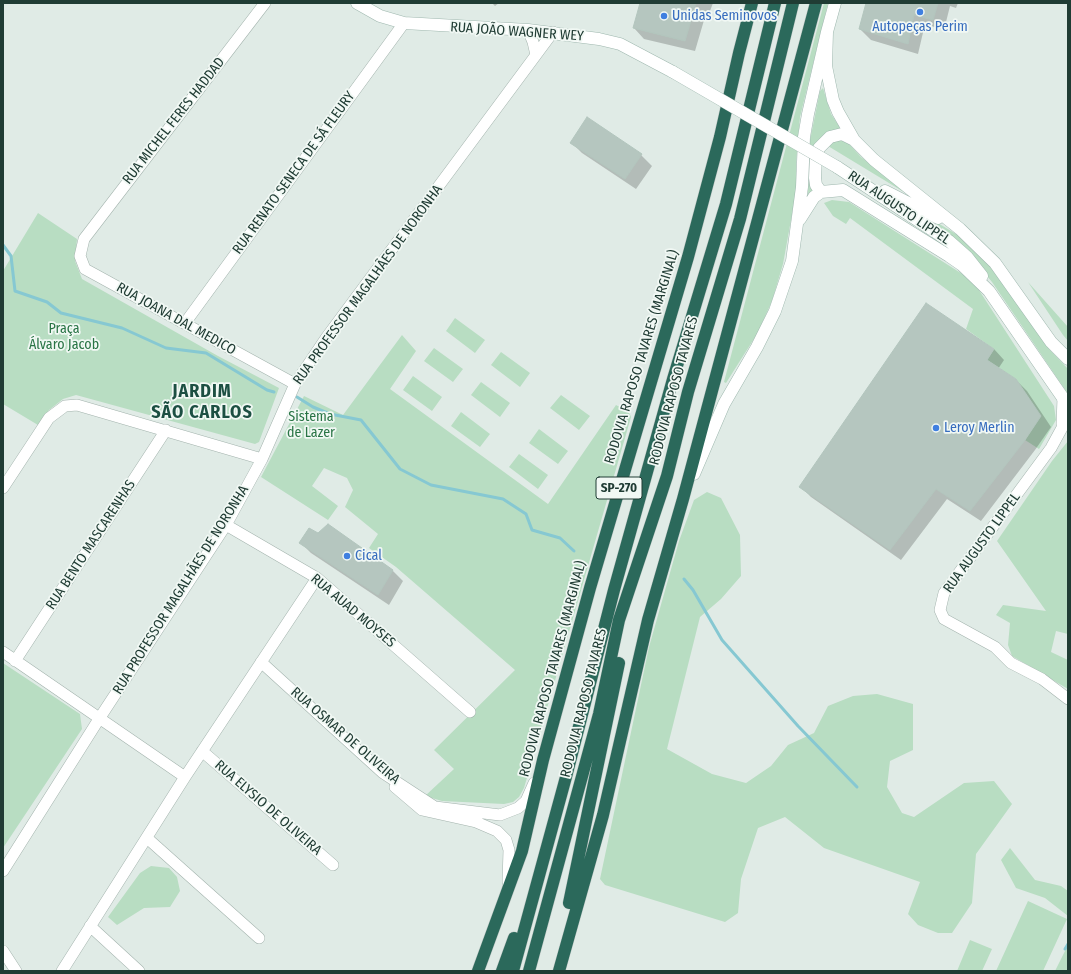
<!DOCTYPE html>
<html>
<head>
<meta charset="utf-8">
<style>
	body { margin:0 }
	#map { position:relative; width:1071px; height:974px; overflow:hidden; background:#e0ebe6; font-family:"Fira Sans Condensed",sans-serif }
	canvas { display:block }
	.frame { position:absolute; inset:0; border:4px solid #203c34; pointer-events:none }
</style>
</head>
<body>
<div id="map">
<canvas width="1071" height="974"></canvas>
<div class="frame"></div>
</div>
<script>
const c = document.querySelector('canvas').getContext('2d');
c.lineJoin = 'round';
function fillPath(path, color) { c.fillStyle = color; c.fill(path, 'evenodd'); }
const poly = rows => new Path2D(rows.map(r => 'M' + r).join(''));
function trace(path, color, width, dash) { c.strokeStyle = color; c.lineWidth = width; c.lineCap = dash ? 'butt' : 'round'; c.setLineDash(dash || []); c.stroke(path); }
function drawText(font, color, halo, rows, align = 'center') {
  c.font = font + ' "Fira Sans Condensed",sans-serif'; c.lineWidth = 3.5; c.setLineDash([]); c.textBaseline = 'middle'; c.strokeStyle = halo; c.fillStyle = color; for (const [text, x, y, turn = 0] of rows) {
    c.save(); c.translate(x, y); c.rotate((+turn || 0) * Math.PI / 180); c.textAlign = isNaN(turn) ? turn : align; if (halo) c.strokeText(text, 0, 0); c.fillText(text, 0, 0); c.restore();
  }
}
fillPath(poly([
	[824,3,828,3,800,117,796,163,797,187,783,264,772,301,757,334,726,383,724,382],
	[823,88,831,114,841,129,827,133,813,192,808,194,810,140,820,91],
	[840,140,849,144,861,157,917,200,828,146,833,141],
	[832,200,849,202,967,277,977,287,1054,406,1056,420,1039,449,1025,440,1040,416,1016,379,987,360,994,349,966,329,973,309,850,218,846,224,833,216,824,203],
	[913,208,966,240,993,268,1050,350,1068,369,1068,394,992,282,966,251,912,212],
	[38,213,77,239,75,261,82,279,218,356,279,388,259,442,255,444,76,395,63,399,49,410,38,425,3,404,3,271],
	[1028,282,1068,327,1068,341,1063,335],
	[455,318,485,340,475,353,446,331],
	[402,335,416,351,390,389,548,504,616,405,629,412,631,417,524,788,519,797,513,802,504,804,442,801,425,796,454,769,434,750,515,670,396,567,369,548,378,534,345,507,353,490,347,478,324,468,312,486,338,506,328,520,261,477,304,396,343,415],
	[434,348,463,369,453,382,424,361],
	[501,352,530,373,520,387,491,365],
	[413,376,442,397,432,411,403,390],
	[481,382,510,403,500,417,471,395],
	[561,395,590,416,579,430,550,408],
	[461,412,490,434,480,447,451,426],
	[539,429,568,451,558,464,529,443],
	[1068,441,1068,634,1056,631,1051,652,1068,660,1068,689,1012,656,1008,645,1010,623,996,615,1003,605,1046,611,997,541,1052,461],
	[519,454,548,475,538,489,509,467],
	[707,492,721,498,740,535,741,576,721,599,700,617,667,749,712,774,746,783,771,766,788,745,814,733,828,706,853,696,877,694,913,704,913,750,890,761,887,787,902,813,914,817,964,783,994,781,1012,804,976,854,972,903,952,933,938,933,918,925,908,914,920,882,824,848,785,817,758,828,741,879,738,913,725,922,605,885,600,879,649,647,679,541,694,500],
	[3,663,80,714,82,729,3,848],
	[1010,848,1035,880,1061,886,1068,891,1068,916,1045,898,1016,888,1001,860],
	[151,866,169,868,177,877,180,891,170,907,144,908,117,925,108,917,140,873],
	[1028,901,1067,919,1043,971,996,971],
	[970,940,992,949,982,971,957,971],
	[1068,945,1068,971,1055,971]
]), '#b8ddc2');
fillPath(poly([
	[492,3,499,3,495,6],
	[641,3,713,3,710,11,707,10,695,51,644,39,634,28],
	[867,3,958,3,956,8,950,6,944,30,925,24,918,54,871,40,860,29],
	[571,142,641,155,652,166,636,189,582,153],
	[994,349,1004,360,998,369,1016,380,1027,391,1051,427,1035,450,981,521,947,499,901,560,811,497,800,486],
	[301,543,392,570,403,581,389,605,311,553]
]), '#0003');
trace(poly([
	[3,245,11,256,15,291,47,302,61,313,122,328,166,348,206,353,267,390,274,392],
	[297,397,313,407,330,414,361,420,400,469,431,485,503,499,526,514,532,530,560,538,574,551],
	[684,579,693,590,722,640,798,726,857,787],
	[1065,949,1068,944]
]), '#86c8d2', 3);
const building = poly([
	[640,3,696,3,685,41,633,28,640,3],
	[866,3,938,3,933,20,914,15,908,44,859,29,866,3],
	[587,117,642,154,625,179,570,143,587,117],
	[926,303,994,349,987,360,1016,379,1041,416,1025,440,970,511,936,489,890,550,799,487,926,303],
	[328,524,393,570,378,595,299,543,309,528,318,533,328,524]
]);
fillPath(building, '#b5c6bf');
trace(building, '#b2c5bd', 1);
const street = poly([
	[265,3,84,239,80,256,85,269,295,384],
	[528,30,533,42,536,55],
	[185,323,404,23],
	[1068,417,1051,448,944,593,940,610,944,619,995,647,1011,663,1042,679,1068,699],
	[1062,424,1063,398],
	[3,488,49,418,65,406,77,405,262,459],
	[226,525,317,578,470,712],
	[3,652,185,777],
	[15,661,166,430],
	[261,662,383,773,435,807,500,815,518,808,526,801,534,783],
	[202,751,333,865],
	[395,787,422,810,476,822,497,831,506,840,509,850,508,882],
	[147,838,259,938],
	[3,871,99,719,226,525,262,459,295,384,326,338,553,32],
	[90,926,139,971],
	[3,951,16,971],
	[62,971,185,777,317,578]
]);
const secondary = poly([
	[357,3,380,16,404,23,528,30,599,39,620,44,673,72],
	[835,3,827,32,826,66,833,100,838,112,854,140,874,160,960,229,995,263,1051,342,1068,359],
	[837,167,949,241,967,257,982,276],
	[885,191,938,218],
	[821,192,816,185,815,178,816,156,819,148,830,137,842,134,854,140],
	[800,219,814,197,821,192,843,190,949,256,962,265,989,291,1063,398,1068,400],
	[694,474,724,404,757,347,775,311,792,261,802,187,804,137,808,114,827,32]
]);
const highway = poly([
	[569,903,619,663],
	[478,971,522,851,543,760,590,588,688,257,720,137,739,53,752,3],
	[502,971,514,938],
	[513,971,566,777,614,590,673,379,726,204,775,3],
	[529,971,599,714,619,620,667,476,688,392,740,219,793,3],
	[559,971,603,815,648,620,683,499,816,3]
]);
trace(street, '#a3b3ad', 12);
trace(secondary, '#9eb7ae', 13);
trace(highway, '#c1c8c6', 13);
trace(street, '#fff', 11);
trace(secondary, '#fff', 12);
trace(highway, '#2b695b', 12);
const secondaryBridge = poly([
	[673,72,837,167]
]);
trace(secondaryBridge, '#9eb7ae', 13, []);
trace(secondaryBridge, '#fff', 12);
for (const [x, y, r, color] of [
	[920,12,4,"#3f7fe0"],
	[664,16,4,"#3f7fe0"],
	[936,428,4,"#3f7fe0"],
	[347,556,4,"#3f7fe0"]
]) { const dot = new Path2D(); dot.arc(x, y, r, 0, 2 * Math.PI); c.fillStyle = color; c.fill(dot); trace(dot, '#f1f8f4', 1.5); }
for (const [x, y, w] of [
	[619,488,46]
]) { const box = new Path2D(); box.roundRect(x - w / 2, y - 11, w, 22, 3); c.fillStyle = '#f1f8f4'; c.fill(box); trace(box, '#203c34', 1); }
drawText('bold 13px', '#203c34', null, [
	["SP-270",619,488]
]);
drawText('14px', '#366cbe', '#f1f8f4', [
	["Unidas Seminovos",672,16],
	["Autopeças Perim",920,27,"center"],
	["Leroy Merlin",944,428],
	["Cical",355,556]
], 'left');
drawText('14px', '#203c34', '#f1f8f4', [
	["RUA JOÃO WAGNER WEY",517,32,4],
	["RUA MICHEL FERES HADDAD",174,121,-52],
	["RUA RENATO SENECA DE SÁ FLEURY",294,173,-54],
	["RUA AUGUSTO LIPPEL",899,208,34],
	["RUA PROFESSOR MAGALHÃES DE NORONHA",368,285,-54],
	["RUA JOANA DAL MEDICO",176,319,29],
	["RODOVIA RAPOSO TAVARES (MARGINAL)",642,357,-73],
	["RODOVIA RAPOSO TAVARES",674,391,-75],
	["RUA AUGUSTO LIPPEL",982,543,-54],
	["RUA BENTO MASCARENHAS",91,545,-57],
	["RUA PROFESSOR MAGALHÃES DE NORONHA",181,590,-58],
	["RUA AUAD MOYSES",353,611,40],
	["RODOVIA RAPOSO TAVARES (MARGINAL)",553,669,-75],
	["RODOVIA RAPOSO TAVARES",584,703,-76],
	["RUA OSMAR DE OLIVEIRA",345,736,41],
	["RUA ELYSIO DE OLIVEIRA",268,808,41]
]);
drawText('14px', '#297445', '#f1f8f4', [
	["Praça",64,329],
	["Álvaro Jacob",64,345],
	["Sistema",311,417],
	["de Lazer",311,433]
]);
c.letterSpacing = '1px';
drawText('bold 18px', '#1c4f42', '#f1f8f4', [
	["JARDIM",202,392],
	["SÃO CARLOS",202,413]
]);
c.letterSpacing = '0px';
</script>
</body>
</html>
